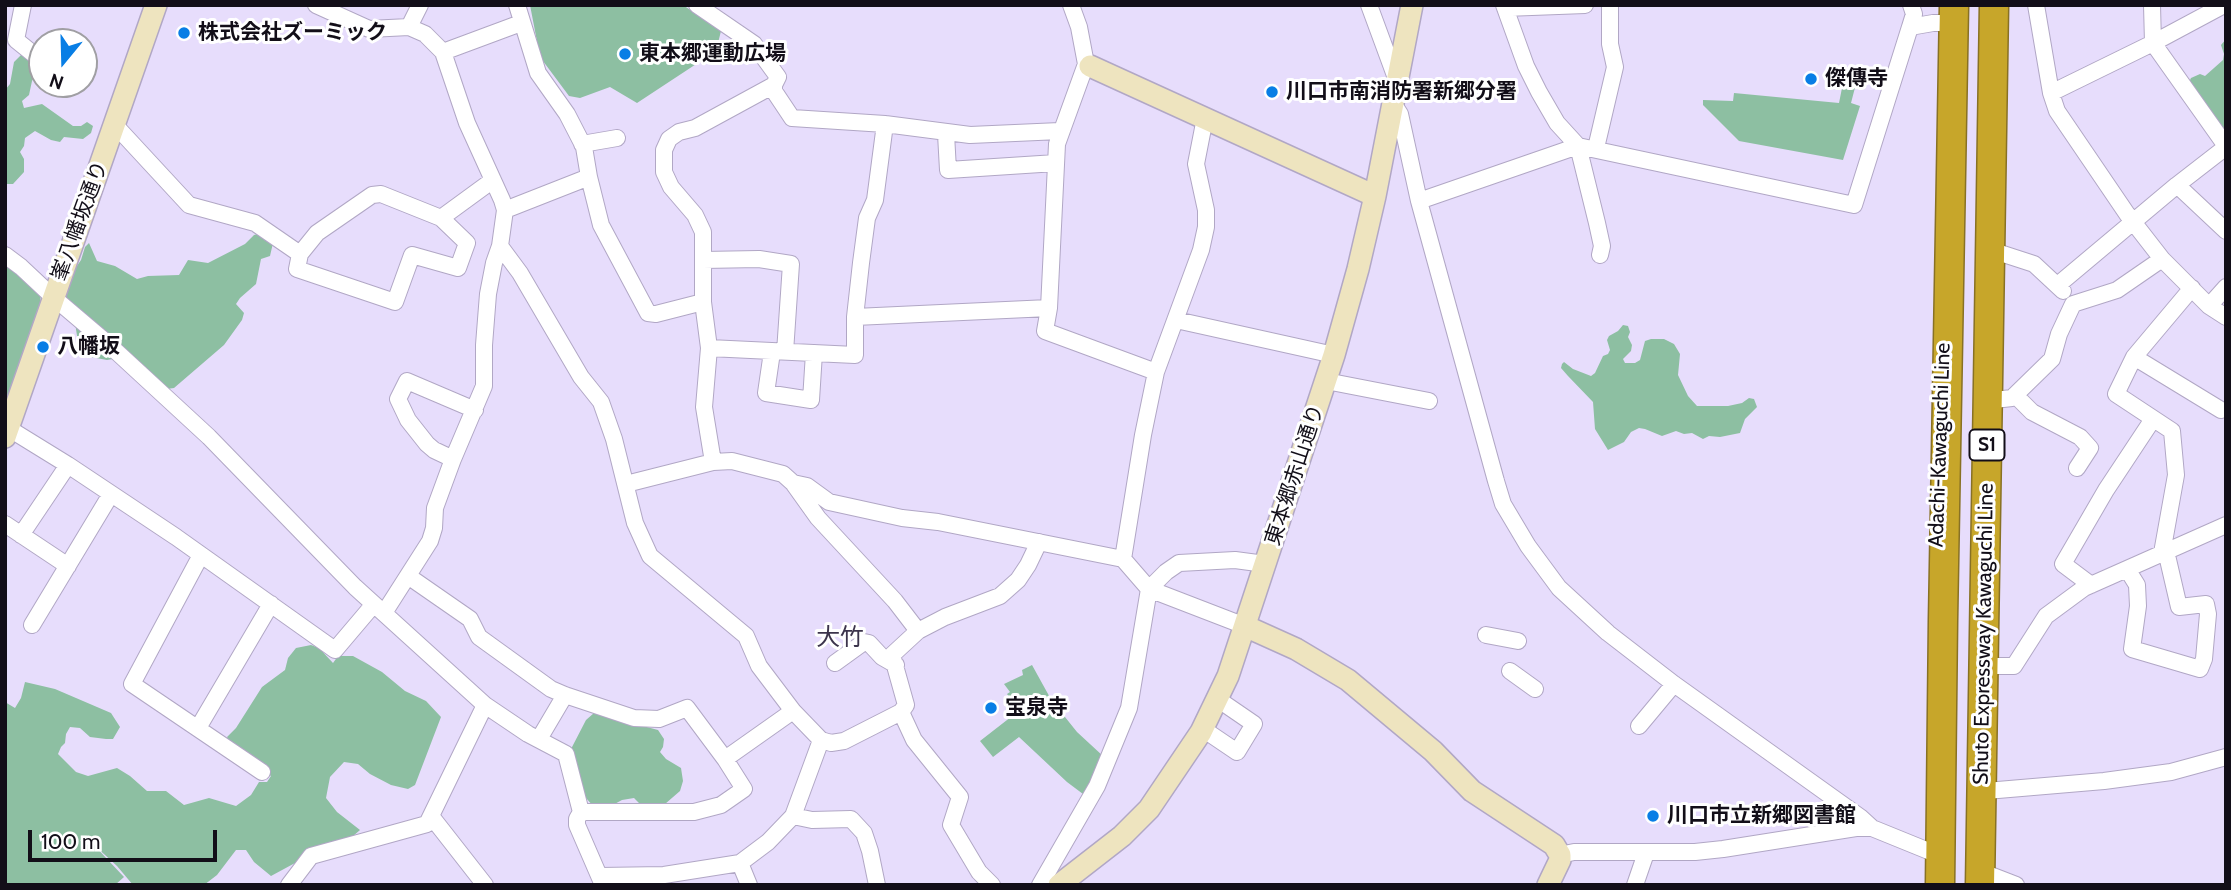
<!DOCTYPE html>
<html>
<head>
<meta charset="utf-8">
<style>
	body { margin:0 }
	#map { position:relative; width:2231px; height:890px; overflow:hidden; background:#e7ddfc; font-family:Cabin,sans-serif }
	canvas { display:block }
	.frame { position:absolute; inset:0; border:7px solid #120e18; pointer-events:none }
	.north { position:absolute; left:28px; top:28px; width:70px; height:70px; box-sizing:border-box; background:#fff; border:2px solid #a09fa3; border-radius:50%; rotate:199deg; font-size:19px; font-weight:700; line-height:28px; text-align:center; color:#120e18 }
	.north::after { content:''; display:block; margin:auto; width:24px; height:32px; background:#087ee5; clip-path:polygon(50% 0,100% 100%,50% 72%,0 100%) }
	.scale { position:absolute; left:28px; top:830px; width:189px; height:32px; box-sizing:border-box; border:4px solid #120e18; border-top:0; padding-left:9px; font-size:21px; line-height:24px; white-space:nowrap; color:#120e18; -webkit-text-stroke:5px #fff; paint-order:stroke }
</style>
</head>
<body>
<div id="map">
<canvas width="2231" height="890"></canvas>
<div class="frame"></div>
<div class="north">N</div>
<div class="scale">100 m</div>
</div>
<script>
const c = document.querySelector('canvas').getContext('2d');
c.lineJoin = 'round';
function fillPath(path, color) { c.fillStyle = color; c.fill(path, 'evenodd'); }
const poly = rows => new Path2D(rows.map(r => 'M' + r).join(''));
function trace(path, color, width, dash) { c.strokeStyle = color; c.lineWidth = width; c.lineCap = dash ? 'butt' : 'round'; c.setLineDash(dash || []); c.stroke(path); }
function drawText(font, color, halo, rows, align = 'center') {
  c.font = font + ' Cabin,"Noto Sans JP",sans-serif'; c.lineWidth = 6; c.setLineDash([]); c.textBaseline = 'middle'; c.strokeStyle = halo; c.fillStyle = color; for (const [text, x, y, turn = 0] of rows) {
    c.save(); c.translate(x, y); c.rotate((+turn || 0) * Math.PI / 180); c.textAlign = isNaN(turn) ? turn : align; if (halo) c.strokeText(text, 0, 0); c.fillText(text, 0, 0); c.restore();
  }
}
fillPath(poly([
	[530,5,683,5,721,31,716,51,637,103,610,87,580,98,569,96,540,57],
	[2226,39,2226,134,2188,84,2191,78,2200,74,2205,76,2223,60,2224,54,2221,45],
	[21,55,28,57,38,68,32,81,29,95,22,101,24,108,42,104,73,126,81,126,87,122,93,126,91,133,83,139,64,137,60,142,51,140,35,131,25,138,24,146,20,152,24,159,24,172,13,184,5,184,5,90,10,84,14,62],
	[1845,73,1858,76,1851,103,1860,106,1843,160,1739,141,1703,105,1703,100,1733,101,1734,93,1839,103],
	[265,232,273,243,270,256,261,259,256,284,240,298,236,304,244,313,242,320,224,345,174,388,159,390,119,358,107,360,91,357,79,348,75,323,62,288,81,260,85,247,89,243,97,261,115,266,137,279,148,276,179,275,188,260,208,263,245,244,254,235],
	[5,262,41,291,40,306,5,410],
	[1623,325,1628,326,1630,332,1628,337,1632,345,1631,351,1623,359,1625,363,1635,363,1640,360,1645,341,1651,339,1664,339,1674,344,1680,354,1678,375,1688,396,1697,406,1728,406,1742,403,1749,398,1754,399,1757,407,1745,419,1740,433,1720,437,1709,436,1703,439,1692,433,1684,434,1676,431,1662,436,1645,429,1639,428,1631,432,1624,442,1608,450,1595,429,1593,402,1568,376,1561,368,1562,364,1564,362,1573,369,1591,376,1595,373,1603,356,1608,354,1610,350,1607,340,1609,336,1618,331],
	[311,645,319,648,333,663,338,656,353,656,382,672,405,691,426,701,441,717,415,785,408,789,391,785,370,774,358,764,344,762,330,777,326,798,337,812,360,830,352,837,332,843,271,876,254,862,246,850,236,850,217,875,204,885,133,885,117,866,92,843,124,877,115,885,5,885,5,702,15,708,21,698,25,682,55,689,111,713,120,727,113,739,106,739,90,737,80,728,70,727,66,734,65,743,61,747,58,754,76,772,88,776,117,768,130,776,147,791,166,791,184,805,209,798,236,806,251,795,259,782,267,782,271,776,232,748,227,737,236,728,262,687,285,670,288,658,296,648],
	[1032,665,1053,703,1065,717,1077,732,1103,756,1087,797,1067,782,1019,737,993,757,980,741,1016,713,1008,699,1010,698,1007,694,1010,692,1004,684,1023,675,1022,670],
	[594,713,658,730,664,739,663,747,660,752,666,759,681,768,683,781,680,791,665,804,640,804,634,798,622,800,609,807,594,807,586,798,571,749,586,720]
]), '#8dbfa2');
const street = poly([
	[23,5,16,40,42,61],
	[316,5,369,29,409,27,420,5],
	[517,5,538,73,567,114,584,147,589,177,601,225,648,313,656,314,703,302],
	[697,5,754,44,778,77,774,85,774,91,792,118,885,124,970,135,1060,131],
	[1071,5,1079,27,1086,64,1057,144,1049,308,1045,331,1156,372],
	[1369,5,1397,81],
	[1504,5,1526,66,1539,92,1557,123,1578,146,1597,223,1602,246,1600,255],
	[1911,5,1914,14,1910,27,1933,23,1949,23],
	[2036,5,2051,93,2057,111,2127,214,2162,259,2209,306,2226,317],
	[2152,5,2153,43,2226,146],
	[1505,8,1585,5],
	[409,27,425,34,443,52,467,123,502,200,505,210,500,246,520,273,581,377,601,402,614,439,635,523,650,556,746,636,759,666,793,711,821,740,831,743,844,741,901,712,906,705,892,655,918,631,945,617,1000,596,1018,580,1028,565,1039,542],
	[443,52,521,23],
	[68,84,71,87],
	[2051,93,2153,43,2224,5],
	[1393,103,1400,114,1419,201,1496,481,1503,504,1528,546,1559,588,1608,633,1674,684,1860,817,1872,828],
	[114,124,189,205,255,223,300,254,317,233,372,195,381,194,441,218,493,180],
	[946,134,948,170,1056,163],
	[582,144,617,138],
	[1596,148,1615,67,1610,44,1610,5],
	[2177,185,2226,231],
	[1419,201,1578,146,1854,205,1910,27],
	[505,210,589,177],
	[1994,251,2034,264,2063,291],
	[300,254,297,269,395,302,412,255,458,268,467,243,441,218],
	[5,255,21,267,53,297,106,342,209,437,355,587,485,705,528,734,566,754,581,812,577,819,577,825,603,885],
	[703,260,759,259,791,264,785,352],
	[2059,284,2177,185,2226,147],
	[2209,306,2226,287],
	[855,317,1049,308],
	[1176,320,1334,355],
	[709,348,855,355,855,317,861,263,867,218,875,200,885,124],
	[772,352,766,393,811,400,814,353],
	[2134,357,2221,410],
	[1326,381,1429,401],
	[2015,395,2032,412,2080,437,2090,448,2077,468],
	[1994,400,2012,398,2052,359,2059,334,2073,304,2117,290,2162,259],
	[5,429,8,428,68,465,176,537,335,650,374,604],
	[453,459,434,450,427,444,408,420,398,399,407,381,475,410],
	[713,462,704,407,709,348,703,302,703,232,695,215,671,187,664,172,664,150,669,139,679,132,695,128,774,85],
	[793,483,807,486,829,502,902,518,938,522,1123,559,1149,589,1245,626],
	[626,484,713,462,732,461,783,474,793,483,818,518,895,601,918,631],
	[5,524,68,566],
	[21,535,68,465],
	[2162,553,2176,475,2172,431,2116,394,2134,357,2192,288],
	[201,555,132,684,262,772],
	[1123,559,1143,435,1156,372,1201,250,1206,227,1206,210,1196,164,1205,118],
	[2127,569,2137,585,2138,606,2132,649,2200,669,2204,659,2208,614,2206,604,2179,607,2166,551],
	[408,576,470,619,479,637,551,689,565,695,634,718,659,719,687,708,725,759,793,711],
	[2091,585,2063,564,2106,490,2153,419],
	[384,613,430,541,434,528,435,508,453,459,484,386,484,345,488,294,494,263,500,246],
	[32,625,111,494],
	[1486,635,1518,641],
	[835,663,864,642,869,643,882,657,896,665],
	[1988,666,2014,666,2046,616,2084,588,2226,525],
	[1510,671,1535,689],
	[901,712,914,740,960,797,951,825,979,872,992,885],
	[1639,726,1674,684],
	[198,728,271,604],
	[1203,729,1237,752,1254,724,1219,700],
	[539,739,565,695],
	[1986,791,2104,781,2171,772,2226,757],
	[581,812,694,812,721,805,744,789,725,759],
	[431,816,485,885],
	[793,816,812,820,851,819,864,833,870,851,877,885],
	[1560,855,1574,852,1695,852,1723,849,1856,828,1872,828,1936,854],
	[1985,873,2016,885],
	[600,876,664,875,740,863],
	[289,885,311,856,427,824,485,705],
	[749,885,740,863,768,842,793,816,821,740],
	[1040,885,1097,786,1129,708,1149,589,1166,572,1179,563,1235,560,1265,564],
	[1635,885,1646,853]
]);
const secondary = poly([
	[1090,66,1375,196],
	[5,437,156,5],
	[1245,626,1296,649,1348,680,1433,751,1472,791,1554,845,1560,855,1560,860,1548,885],
	[1059,885,1122,836,1149,809,1201,732,1228,676,1334,355,1358,269,1375,196,1412,5]
]);
const highway = poly([
	[1940,885,1943,620,1954,5],
	[1980,885,1994,5]
]);
trace(street, '#b1a7c5', 18);
trace(secondary, '#b1a7c5', 24);
trace(highway, '#887124', 31);
trace(street, '#fff', 16);
trace(secondary, '#eee4bf', 21);
trace(highway, '#c7a62a', 28);
for (const [x, y, r, color] of [
	[184,33,7,"#087ee5"],
	[625,54,7,"#087ee5"],
	[1811,79,7,"#087ee5"],
	[1272,92,7,"#087ee5"],
	[43,347,7,"#087ee5"],
	[991,708,7,"#087ee5"],
	[1653,816,7,"#087ee5"]
]) { const dot = new Path2D(); dot.arc(x, y, r, 0, 2 * Math.PI); c.fillStyle = color; c.fill(dot); trace(dot, '#fff', 2.5); }
for (const [x, y, w] of [
	[1987,445,35]
]) { const box = new Path2D(); box.roundRect(x - w / 2, y - 15.5, w, 31, 5); c.fillStyle = '#fff'; c.fill(box); trace(box, '#120e18', 2); }
drawText('bold 19px', '#120e18', null, [
	["S1",1987,445]
]);
drawText('bold 21px', '#120e18', '#fff', [
	["株式会社ズーミック",198,33],
	["東本郷運動広場",639,54],
	["傑傳寺",1825,79],
	["川口市南消防署新郷分署",1286,92],
	["八幡坂",57,347],
	["宝泉寺",1005,708],
	["川口市立新郷図書館",1667,816]
], 'left');
drawText('21px', '#120e18', '#fff', [
	["峯八幡坂通り",80,221,-70],
	["Adachi-Kawaguchi Line",1940,445,-88],
	["東本郷赤山通り",1295,475,-72],
	["Shuto Expressway Kawaguchi Line",1984,634,-89]
]);
drawText('24px', '#3c344c', '#fff', [
	["大竹",840,638]
]);
</script>
</body>
</html>
